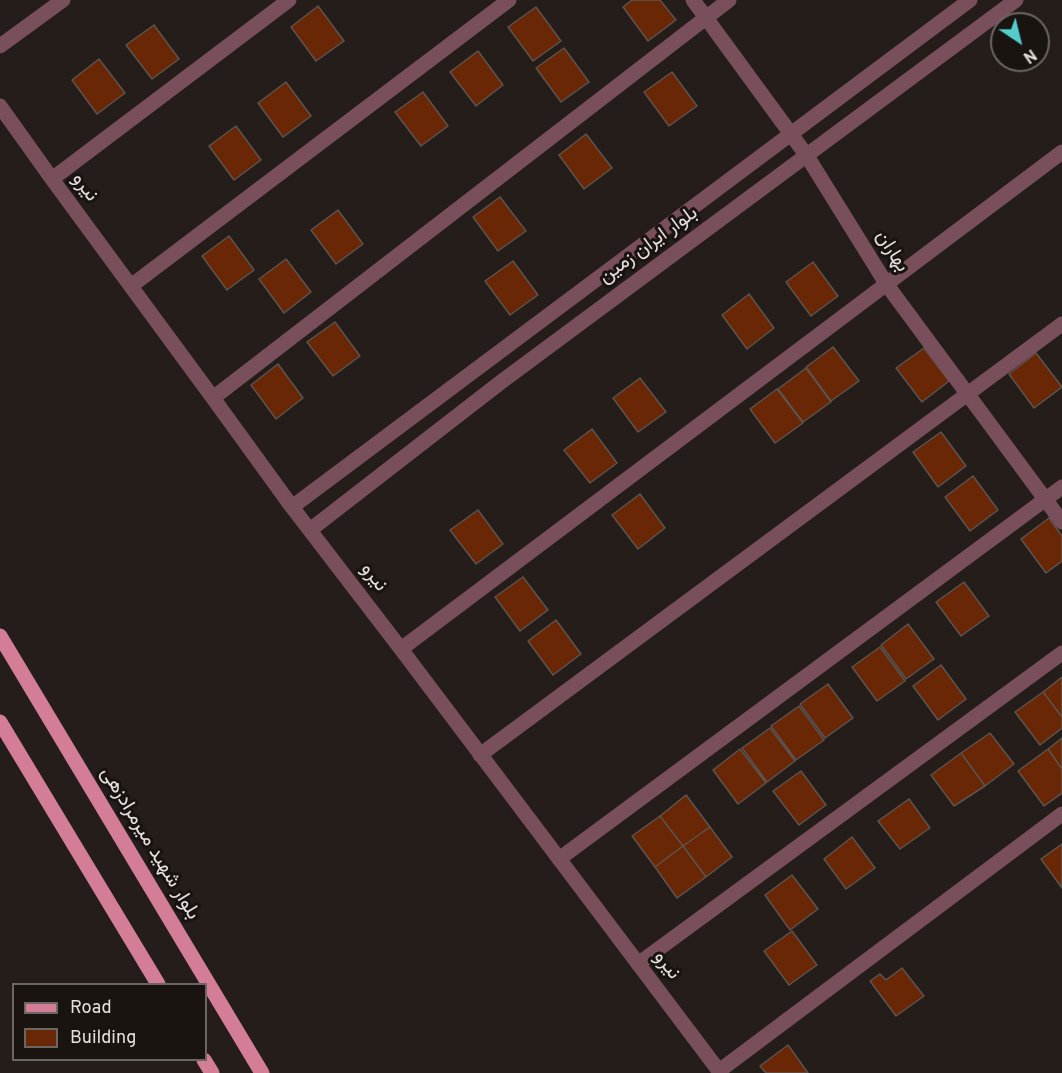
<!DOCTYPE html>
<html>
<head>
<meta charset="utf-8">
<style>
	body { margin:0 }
	#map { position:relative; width:1062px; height:1073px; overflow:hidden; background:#241d19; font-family:Overpass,sans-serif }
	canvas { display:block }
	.legend { position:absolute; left:12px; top:983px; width:195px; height:78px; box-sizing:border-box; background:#1a1410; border:2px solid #6b6662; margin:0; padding:8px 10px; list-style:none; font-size:18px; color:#e5e0dd }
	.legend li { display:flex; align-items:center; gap:12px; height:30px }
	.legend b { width:30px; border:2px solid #6b6662 }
	.north { position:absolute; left:990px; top:12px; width:60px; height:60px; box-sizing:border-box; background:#1a1410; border:2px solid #6b6662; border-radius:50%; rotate:145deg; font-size:16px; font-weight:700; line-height:24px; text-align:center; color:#e5e0dd }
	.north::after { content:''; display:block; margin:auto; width:21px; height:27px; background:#52cdcc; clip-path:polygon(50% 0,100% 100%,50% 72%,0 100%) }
</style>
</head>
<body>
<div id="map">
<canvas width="1062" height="1073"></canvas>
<ul class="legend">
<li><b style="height:8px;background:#d37d97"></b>Road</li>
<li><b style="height:16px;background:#692705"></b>Building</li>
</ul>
<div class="north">N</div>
</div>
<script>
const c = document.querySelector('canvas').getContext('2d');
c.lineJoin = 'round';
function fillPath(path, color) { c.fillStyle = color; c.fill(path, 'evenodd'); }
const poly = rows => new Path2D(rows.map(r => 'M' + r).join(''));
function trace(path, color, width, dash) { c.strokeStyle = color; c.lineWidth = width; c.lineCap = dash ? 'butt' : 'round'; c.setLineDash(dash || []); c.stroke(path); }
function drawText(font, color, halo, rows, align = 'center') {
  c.font = font + ' Overpass,Vazirmatn,sans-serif'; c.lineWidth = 6; c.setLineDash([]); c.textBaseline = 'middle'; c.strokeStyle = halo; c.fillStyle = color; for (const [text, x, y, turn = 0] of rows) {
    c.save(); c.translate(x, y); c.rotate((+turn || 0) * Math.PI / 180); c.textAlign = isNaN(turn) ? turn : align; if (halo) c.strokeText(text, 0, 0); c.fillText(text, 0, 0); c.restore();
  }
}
const building = poly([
	[632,0,660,0,676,20,648,41,623,7,632,0],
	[318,6,344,41,316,61,291,27,318,6],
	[536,7,561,41,533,61,508,27,536,7],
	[154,25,179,59,152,79,126,45,154,25],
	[564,48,589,82,561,102,536,68,564,48],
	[478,51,503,85,476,106,450,72,478,51],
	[99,59,125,93,97,114,72,80,99,59],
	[672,72,697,106,669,126,644,92,672,72],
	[286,82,311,116,283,137,258,103,286,82],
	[423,92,448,126,421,146,395,112,423,92],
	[236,126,261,160,234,180,209,146,236,126],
	[586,134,612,168,584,189,559,155,586,134],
	[500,197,526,231,498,251,473,217,500,197],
	[338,210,363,244,336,264,311,230,338,210],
	[229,236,254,270,227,290,202,256,229,236],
	[286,259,311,292,284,313,259,279,286,259],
	[513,261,538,295,510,315,485,281,513,261],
	[813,262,838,296,811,316,786,282,813,262],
	[749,294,774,328,747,349,722,315,749,294],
	[335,322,360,356,333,376,307,342,335,322],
	[833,347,859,381,831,401,806,367,833,347],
	[924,348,949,381,922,402,896,368,924,348],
	[1036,353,1062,387,1034,408,1009,374,1036,353],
	[278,364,303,398,276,419,251,385,278,364],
	[806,368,831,402,803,422,778,389,806,368],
	[640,378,666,412,638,432,613,398,640,378],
	[777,389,803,423,775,443,750,409,777,389],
	[592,429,617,463,590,483,564,450,592,429],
	[941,432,966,466,938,487,913,452,941,432],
	[973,476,998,510,970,531,945,497,973,476],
	[640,494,665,528,638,549,612,515,640,494],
	[478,510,503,544,476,564,450,530,478,510],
	[1049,518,1062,536,1062,561,1046,573,1021,539,1049,518],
	[523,577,548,610,520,631,495,597,523,577],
	[964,582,989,616,961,636,936,602,964,582],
	[556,620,581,654,553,675,528,641,556,620],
	[908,624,934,659,906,679,881,645,908,624],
	[880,647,905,681,877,701,852,667,880,647],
	[941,665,966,699,938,720,913,686,941,665],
	[1062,677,1062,717,1043,692,1062,677],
	[828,684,853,718,825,738,800,704,828,684],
	[1043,692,1062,717,1062,728,1040,745,1015,712,1043,692],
	[799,706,824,740,796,760,771,726,799,706],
	[770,728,795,761,767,782,742,748,770,728],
	[990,733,1014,764,985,786,961,753,990,733],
	[1062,738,1062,769,1048,749,1062,738],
	[740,749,766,783,738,804,713,770,740,749],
	[1048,749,1062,769,1062,793,1044,806,1018,771,1048,749],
	[961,753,985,786,954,806,931,775,961,753],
	[801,771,826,805,799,825,773,791,801,771],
	[686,795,710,827,683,846,660,816,686,795],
	[909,799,930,828,900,849,878,821,909,799],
	[660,816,683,846,655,867,632,836,660,816],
	[710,827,732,857,706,877,683,846,710,827],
	[852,837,875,868,846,889,824,859,852,837],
	[1062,844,1062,888,1041,859,1062,844],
	[683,846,706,877,677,898,655,867,683,846],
	[792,875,818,909,790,930,765,895,792,875],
	[792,931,817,965,789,985,764,951,792,931],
	[902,968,924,996,896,1016,870,981,880,974,886,980,902,968],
	[788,1045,808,1073,766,1073,760,1066,788,1045]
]);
fillPath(building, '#692705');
trace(building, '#5d5450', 1.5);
trace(poly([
	[693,0,807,156,887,285,1062,522],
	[0,46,63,0],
	[0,106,52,179,213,398,292,507,401,649,719,1071,1062,814],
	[52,179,289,0],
	[131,286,509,0],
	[213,398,729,0],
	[292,507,970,0],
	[310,530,501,382,1016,0],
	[401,649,1062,152],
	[480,755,1062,324],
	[559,859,1062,487],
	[638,964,1062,653]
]), '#794f5b', 15);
trace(poly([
	[0,636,262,1073],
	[0,722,158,984],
	[204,1060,212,1073]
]), '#d37d97', 15);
drawText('20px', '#e5e0dd', '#1a1410', [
	["نیرو",84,188,54],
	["بلوار ایران زمین",649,246,-36],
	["بهاران",891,252,58],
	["نیرو",373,578,53],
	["بلوار شهید میرمرادزهی",149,844,59],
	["نیرو",666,966,53]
]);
</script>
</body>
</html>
